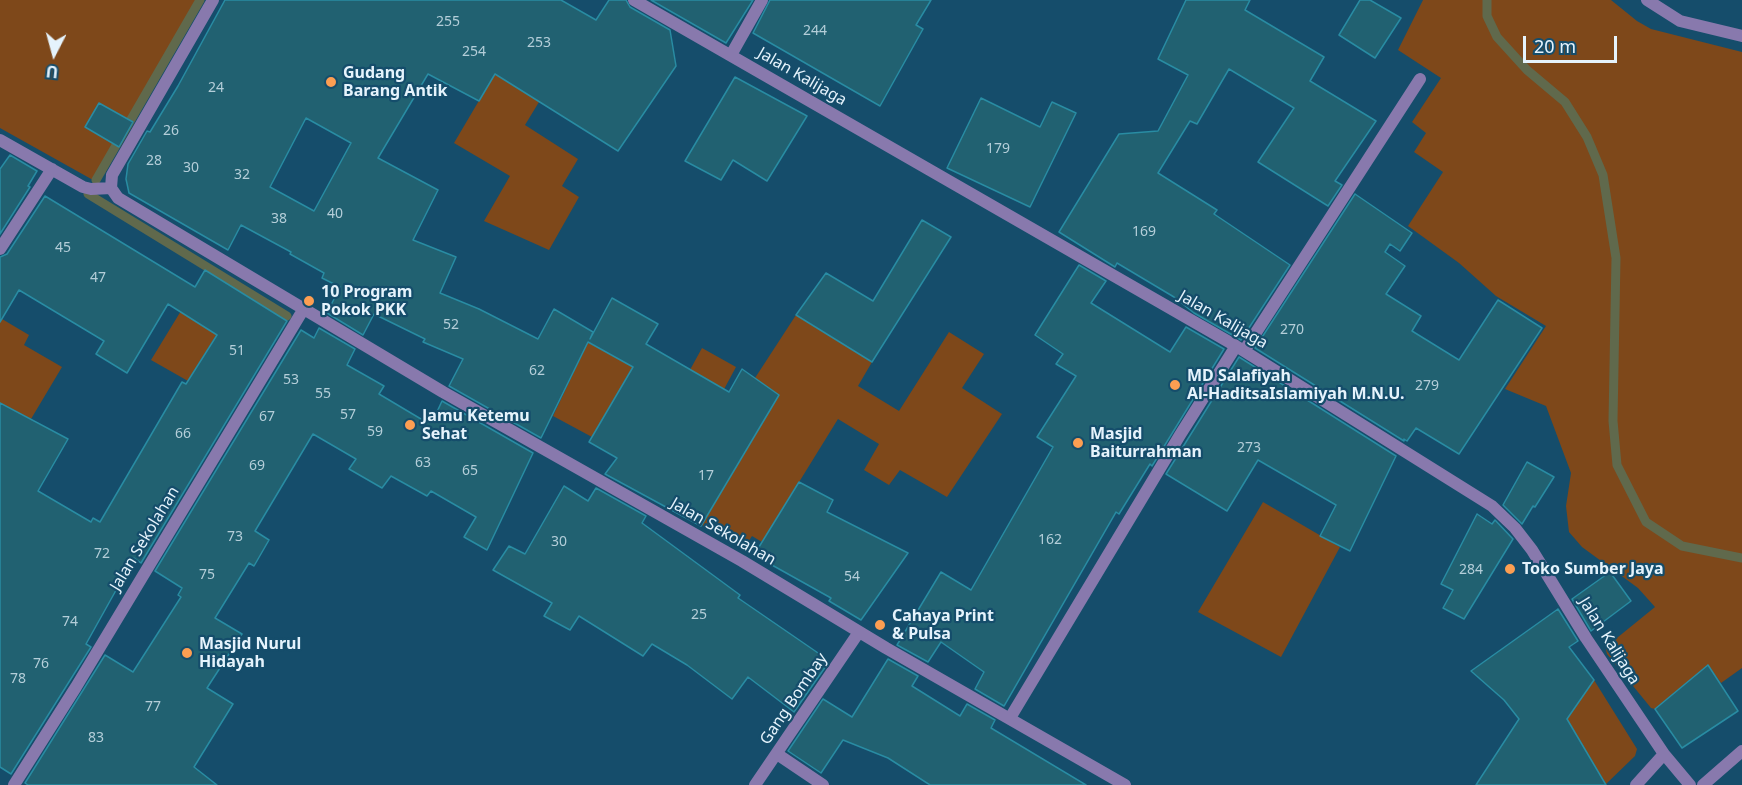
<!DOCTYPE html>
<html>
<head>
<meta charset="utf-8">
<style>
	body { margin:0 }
	#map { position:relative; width:1742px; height:785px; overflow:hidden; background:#154d6b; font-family:"Noto Sans",sans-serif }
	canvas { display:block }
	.north { position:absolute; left:24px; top:24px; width:60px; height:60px; -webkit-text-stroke:4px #154d6b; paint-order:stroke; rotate:186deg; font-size:16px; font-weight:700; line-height:24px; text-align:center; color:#e5f3fc }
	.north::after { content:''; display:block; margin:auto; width:21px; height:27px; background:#e5f3fc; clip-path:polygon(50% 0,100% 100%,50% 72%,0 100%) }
	.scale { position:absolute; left:1523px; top:36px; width:94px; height:27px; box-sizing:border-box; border:3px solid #e5f3fc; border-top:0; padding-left:8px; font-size:18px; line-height:21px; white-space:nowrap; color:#e5f3fc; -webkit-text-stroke:4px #154d6b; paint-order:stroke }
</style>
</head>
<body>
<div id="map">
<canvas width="1742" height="785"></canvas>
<div class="north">U</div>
<div class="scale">20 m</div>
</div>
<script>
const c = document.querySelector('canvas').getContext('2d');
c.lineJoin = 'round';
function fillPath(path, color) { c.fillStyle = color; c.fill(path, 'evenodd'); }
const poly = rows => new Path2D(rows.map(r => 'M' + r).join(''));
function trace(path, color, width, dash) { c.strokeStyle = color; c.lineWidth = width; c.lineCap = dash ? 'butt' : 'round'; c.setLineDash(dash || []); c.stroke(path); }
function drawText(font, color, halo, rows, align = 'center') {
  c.font = font + ' "Noto Sans",sans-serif'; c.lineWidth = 4.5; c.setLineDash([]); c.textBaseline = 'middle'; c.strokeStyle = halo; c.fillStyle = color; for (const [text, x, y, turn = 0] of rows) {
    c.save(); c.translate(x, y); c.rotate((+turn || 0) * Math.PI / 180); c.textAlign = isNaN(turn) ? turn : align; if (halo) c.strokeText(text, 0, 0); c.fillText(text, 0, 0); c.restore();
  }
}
fillPath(poly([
	[0,0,196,0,93,180,0,128],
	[1423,0,1611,0,1637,21,1651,29,1742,52,1742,668,1721,683,1708,665,1655,709,1651,708,1607,654,1606,650,1607,646,1655,607,1638,588,1582,547,1569,532,1566,506,1571,473,1546,406,1505,389,1546,326,1496,296,1459,263,1408,226,1443,172,1414,152,1426,133,1412,122,1441,78,1398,50],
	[500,65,539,102,525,125,578,159,562,186,579,197,549,250,484,221,510,176,454,143],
	[198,283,242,293,188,381,151,360],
	[796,315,872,362,858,386,899,411,949,332,984,354,962,388,1002,414,947,497,900,470,889,485,864,470,879,444,838,419,762,542,752,536,744,548,702,525,755,378],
	[2,319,29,335,24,345,62,367,31,419,0,403,0,322],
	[648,341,592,437,553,416,588,342,600,349],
	[702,348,736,367,702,430,674,399],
	[1263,502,1340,547,1281,657,1198,612],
	[1594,680,1637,749,1635,756,1606,784,1567,719]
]), '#7e481a');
trace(poly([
	[1487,0,1487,16,1497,37,1527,70,1565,102,1587,137,1603,175,1616,258,1613,421,1617,465,1646,522,1682,546,1742,558],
	[96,180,200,0],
	[88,194,287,316]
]), '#60694c', 9);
const building = poly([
	[225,0,561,0,596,20,609,0,626,0,630,7,670,30,676,66,618,151,495,74,479,101,428,74,378,158,438,190,413,240,456,257,440,293,479,309,538,339,554,309,593,332,590,339,612,298,658,324,646,344,729,392,742,369,779,395,701,526,605,474,617,458,589,442,633,367,588,342,541,438,449,386,463,359,423,342,425,339,374,314,363,335,327,313,340,287,322,278,324,273,290,254,291,252,241,225,228,250,129,193,126,179,128,164,147,131,150,132,178,86,225,0],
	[306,118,351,143,314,211,270,187,306,118],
	[651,0,753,0,726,43,651,0],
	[770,0,931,0,916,25,923,29,880,106,753,33,770,0],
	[1186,0,1250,0,1245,10,1324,57,1310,81,1376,121,1335,181,1342,185,1328,206,1258,162,1294,108,1229,69,1197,124,1190,121,1158,173,1217,210,1214,214,1290,265,1241,340,1194,313,1174,297,1117,263,1115,267,1059,232,1119,134,1158,131,1188,75,1158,59,1186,0],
	[1360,0,1370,0,1401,18,1375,58,1339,35,1360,0],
	[735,77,807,116,767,181,733,160,721,180,685,161,735,77],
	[981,98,1040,127,1052,102,1076,113,1030,207,947,168,981,98],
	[99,103,133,122,119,147,85,127,99,103],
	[10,155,37,171,28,186,30,187,0,234,0,169,10,155],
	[1355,194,1412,233,1400,251,1390,244,1385,252,1405,266,1386,294,1421,316,1412,331,1459,360,1498,300,1542,328,1459,454,1416,428,1407,441,1404,439,1404,441,1255,348,1355,194],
	[45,196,195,287,205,270,287,321,141,563,134,558,86,644,91,647,11,774,0,767,0,403,68,439,38,491,91,522,93,518,100,522,182,382,186,384,217,335,168,304,127,373,96,354,104,341,19,290,0,322,0,257,7,254,45,196],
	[922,220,951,237,872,362,796,315,826,273,873,301,922,220],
	[1079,265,1106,281,1091,303,1170,352,1186,327,1224,349,1152,466,1150,464,1119,514,1116,512,1004,706,975,689,984,672,941,642,928,662,897,645,941,572,971,590,1053,447,1037,437,1076,376,1056,364,1063,354,1035,335,1079,265],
	[319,328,355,349,347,365,384,386,379,394,426,422,432,412,436,414,442,401,533,453,487,550,464,537,476,517,431,491,427,496,391,476,382,488,349,469,356,459,313,434,255,531,269,540,254,566,249,563,215,618,242,634,207,688,233,704,194,767,217,785,28,785,25,783,105,655,133,672,181,597,178,595,182,588,155,571,301,330,314,338,319,328],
	[1239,357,1396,456,1350,551,1320,536,1336,505,1258,460,1227,511,1166,474,1239,357],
	[1527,462,1554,477,1535,507,1533,506,1522,524,1503,505,1527,462],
	[799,482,833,500,827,512,908,553,861,620,829,601,831,598,754,555,799,482],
	[564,486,588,501,596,488,646,516,642,523,740,595,738,598,821,655,818,660,826,666,794,712,748,677,732,699,687,665,652,644,643,656,579,616,570,630,544,616,552,603,493,570,509,546,525,554,564,486],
	[1477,514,1492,524,1495,520,1513,539,1464,619,1443,608,1453,590,1441,584,1477,514],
	[1610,572,1631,601,1591,631,1572,599,1610,572],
	[1558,609,1578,641,1569,647,1594,680,1567,719,1606,785,1476,785,1519,719,1504,700,1471,671,1558,609],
	[888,659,918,676,912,686,960,716,967,704,995,720,991,728,1086,785,930,785,888,758,843,740,821,773,788,751,823,699,852,717,888,659],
	[1708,665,1738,711,1682,748,1655,709,1708,665]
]);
fillPath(building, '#216171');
trace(building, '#298ca3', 1.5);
trace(poly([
	[213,0,112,175,111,188,118,198,443,392,742,561,886,648,1125,785],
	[634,0,1236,346,1492,506,1515,528,1532,550,1586,638,1664,754,1690,785],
	[1647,0,1680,21,1742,36],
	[731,55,762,0],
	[0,140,83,187,91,189,111,188],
	[0,249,52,169],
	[1244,351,1420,79],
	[1010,718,1180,435,1236,346],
	[777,754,823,785],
	[14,785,76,687,303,310],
	[755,785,859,632],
	[1636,785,1664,754],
	[1703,785,1742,751]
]), '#8879ad', 12);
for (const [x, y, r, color] of [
	[331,82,6,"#fc9e52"],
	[309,301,6,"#fc9e52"],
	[1175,385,6,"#fc9e52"],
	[410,425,6,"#fc9e52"],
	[1078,443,6,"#fc9e52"],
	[1510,569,6,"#fc9e52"],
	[880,625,6,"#fc9e52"],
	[187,653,6,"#fc9e52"]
]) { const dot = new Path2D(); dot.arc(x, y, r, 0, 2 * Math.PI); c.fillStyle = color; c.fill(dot); trace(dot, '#154d6b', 2); }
drawText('14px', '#b4ced9', null, [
	["255",448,22],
	["244",815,31],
	["253",539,43],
	["254",474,52],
	["24",216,88],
	["26",171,131],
	["179",998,149],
	["28",154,161],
	["30",191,168],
	["32",242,175],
	["40",335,214],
	["38",279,219],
	["169",1144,232],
	["45",63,248],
	["47",98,278],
	["52",451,325],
	["270",1292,330],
	["51",237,351],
	["62",537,371],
	["53",291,380],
	["279",1427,386],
	["55",323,394],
	["57",348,415],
	["67",267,417],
	["59",375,432],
	["66",183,434],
	["273",1249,448],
	["63",423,463],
	["69",257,466],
	["65",470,471],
	["17",706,476],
	["73",235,537],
	["162",1050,540],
	["30",559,542],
	["72",102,554],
	["284",1471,570],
	["75",207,575],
	["54",852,577],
	["25",699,615],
	["74",70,622],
	["76",41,664],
	["78",18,679],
	["77",153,707],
	["83",96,738]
]);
drawText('bold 16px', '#e5f3fc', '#154d6b', [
	["Gudang",343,73],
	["Barang Antik",343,91],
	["10 Program",321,292],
	["Pokok PKK",321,310],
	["MD Salafiyah",1187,376],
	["Al-HaditsaIslamiyah M.N.U.",1187,394],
	["Jamu Ketemu",422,416],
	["Sehat",422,434],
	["Masjid",1090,434],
	["Baiturrahman",1090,452],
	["Toko Sumber Jaya",1522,569],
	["Cahaya Print",892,616],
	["& Pulsa",892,634],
	["Masjid Nurul",199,644],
	["Hidayah",199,662]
], 'left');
drawText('16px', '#e5f3fc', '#154d6b', [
	["Jalan Kalijaga",802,77,30],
	["Jalan Kalijaga",1223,320,30],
	["Jalan Sekolahan",723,532,30],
	["Jalan Sekolahan",145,539,-59],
	["Jalan Kalijaga",1609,641,58],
	["Gang Bombay",794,699,-56]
]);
</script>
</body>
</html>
